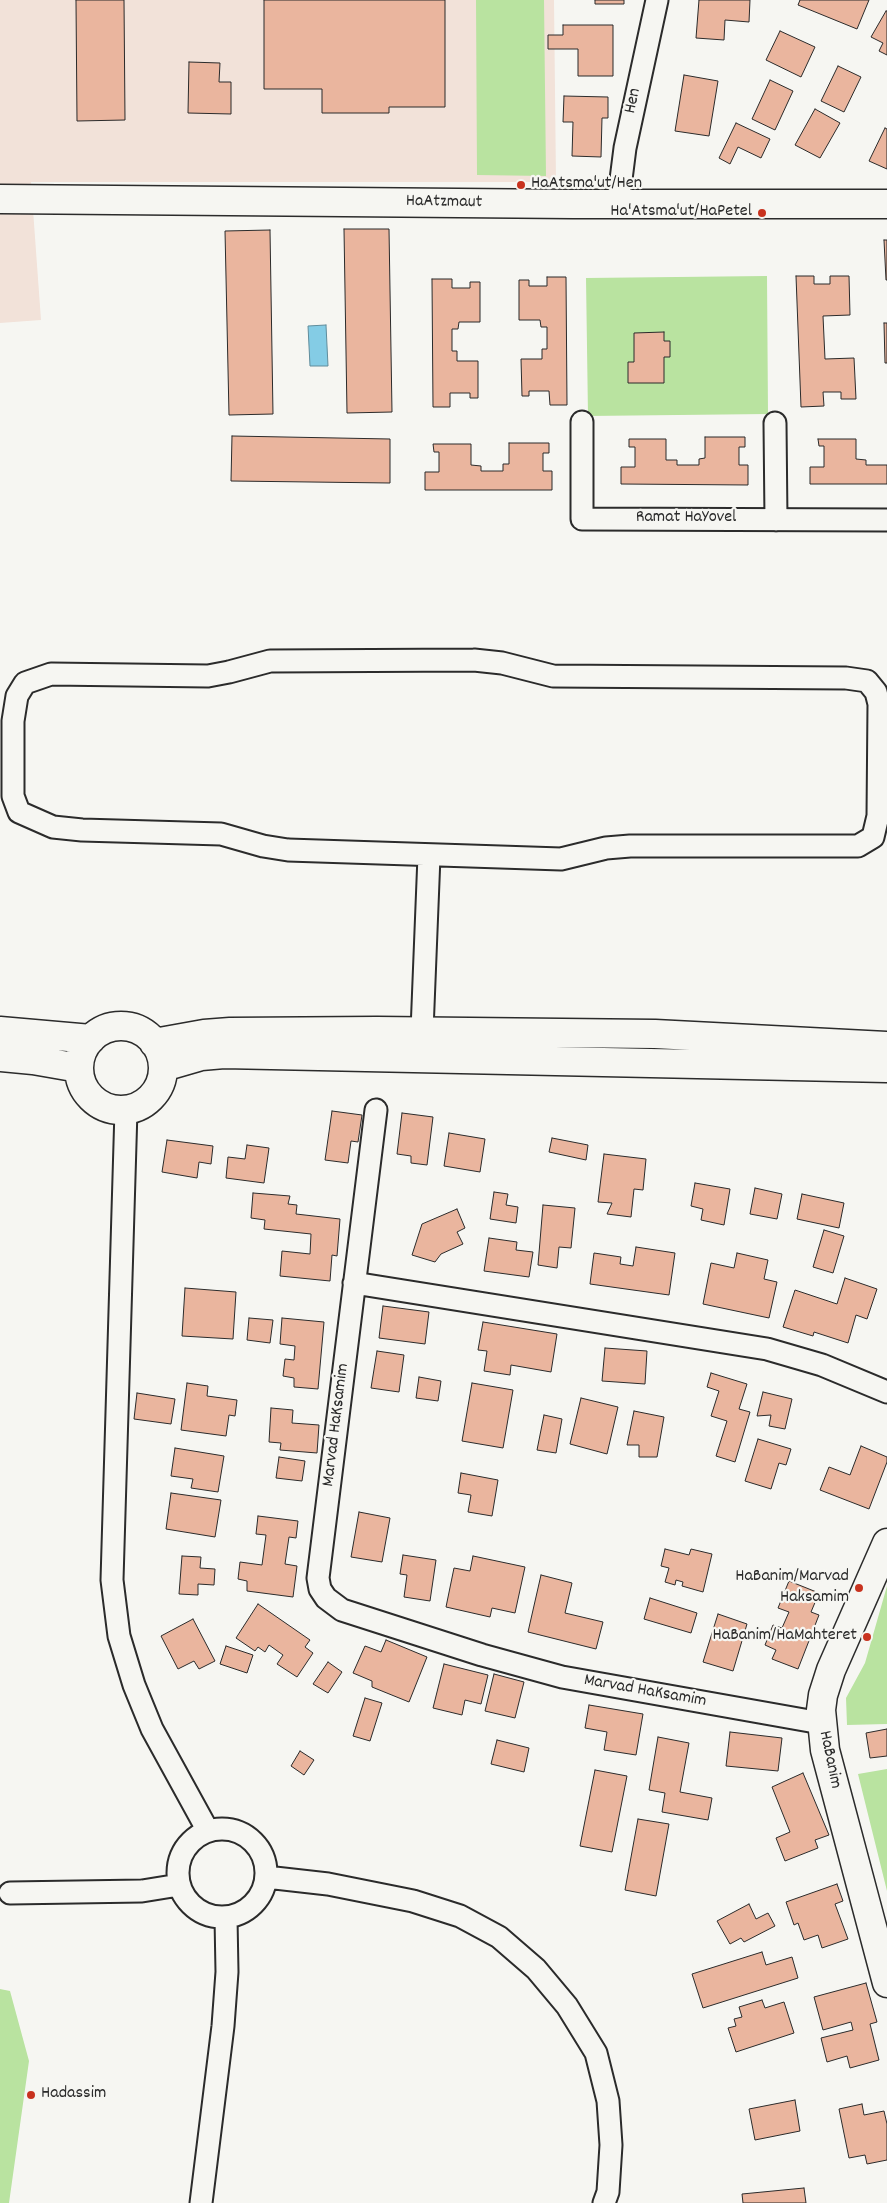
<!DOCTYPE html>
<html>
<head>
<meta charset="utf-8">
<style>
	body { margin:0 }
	canvas { display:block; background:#f6f6f2 }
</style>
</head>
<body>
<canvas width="887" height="2203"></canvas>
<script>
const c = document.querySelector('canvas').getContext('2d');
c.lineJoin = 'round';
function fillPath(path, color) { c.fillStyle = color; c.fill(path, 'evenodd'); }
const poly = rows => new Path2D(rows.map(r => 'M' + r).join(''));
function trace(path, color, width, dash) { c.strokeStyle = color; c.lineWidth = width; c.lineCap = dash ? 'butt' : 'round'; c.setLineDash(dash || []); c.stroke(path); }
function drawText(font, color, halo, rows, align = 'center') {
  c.font = font + ' Dekko,sans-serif'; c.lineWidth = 4.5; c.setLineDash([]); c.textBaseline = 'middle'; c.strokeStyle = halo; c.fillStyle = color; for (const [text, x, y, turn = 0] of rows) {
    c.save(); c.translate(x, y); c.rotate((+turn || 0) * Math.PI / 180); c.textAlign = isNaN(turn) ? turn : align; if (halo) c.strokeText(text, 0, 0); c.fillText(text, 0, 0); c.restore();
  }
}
fillPath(poly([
	[0,0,554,0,556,182,31,182,41,320,0,323]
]), '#f2e2d9');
fillPath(poly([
	[476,0,544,0,546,176,477,175],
	[767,276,768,414,588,416,586,278],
	[887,1586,887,1724,847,1725,846,1698,865,1663],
	[887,1769,887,1891,858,1774],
	[0,1989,10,1991,29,2061,9,2203,0,2203]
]), '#b9e3a0');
const water = poly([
	[326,325,328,366,310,366,308,326,326,325]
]);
fillPath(water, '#84cce5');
trace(water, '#608c9b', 1);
const building = poly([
	[76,0,124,0,125,120,77,121,76,0],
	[264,0,445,0,445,107,389,107,389,113,322,113,322,89,264,89,264,0],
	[595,0,624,0,624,4,595,4,595,0],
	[699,0,750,0,749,22,725,20,724,40,696,38,699,0],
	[800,0,869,0,857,29,798,5,800,0],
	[886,11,887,11,887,55,879,51,883,43,871,37,886,11],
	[563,25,613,25,613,76,578,76,578,49,548,49,548,35,563,35,563,25],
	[780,31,815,47,801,77,766,60,780,31],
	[189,62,220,63,219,82,231,82,231,114,188,113,189,62],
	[838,66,861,77,844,112,821,101,838,66],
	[684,75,718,81,709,136,675,131,684,75],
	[770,80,793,91,775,130,752,119,770,80],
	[564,96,608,97,608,118,602,118,601,157,572,156,573,122,563,122,564,96],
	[815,109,840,123,820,158,795,145,815,109],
	[736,123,770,139,761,158,738,147,730,164,719,158,736,123],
	[885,128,887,129,887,169,869,161,885,128],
	[344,229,389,229,392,412,347,413,344,229],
	[270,230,273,414,229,415,225,231,270,230],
	[884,240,887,240,887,280,886,280,884,240],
	[796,276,814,276,814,284,830,284,830,276,849,276,850,315,823,316,825,359,854,358,856,399,841,399,841,392,823,392,824,406,801,407,796,276],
	[547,277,566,277,567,405,550,405,549,391,529,391,529,396,522,396,521,359,542,359,542,349,547,349,547,327,541,327,540,320,519,320,519,280,529,280,529,286,547,286,547,277],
	[432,279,452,279,452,288,470,288,470,282,480,282,480,322,459,322,458,329,452,329,452,351,457,351,457,361,478,361,478,398,470,398,470,393,450,393,450,407,433,407,432,279],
	[884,323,887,323,887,363,885,363,884,323],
	[664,332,664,341,670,341,670,357,664,357,664,383,628,383,628,362,634,362,634,333,664,332],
	[232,436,390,439,390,483,231,481,232,436],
	[705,437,745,437,745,447,739,447,739,465,748,465,748,485,621,484,621,467,635,467,635,447,629,447,629,439,666,439,666,460,677,460,677,465,699,465,699,459,705,458,705,437],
	[818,439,856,439,856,459,866,460,866,465,887,465,887,484,810,484,810,467,824,467,824,446,819,446,818,439],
	[509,443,549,443,549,453,543,453,543,471,552,471,552,490,425,490,425,472,439,472,439,452,434,452,433,444,471,444,471,465,481,466,481,471,503,471,503,464,509,464,509,443],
	[332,1111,362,1115,358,1142,351,1141,348,1163,325,1160,332,1111],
	[402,1113,433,1117,427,1165,411,1163,411,1156,397,1154,402,1113],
	[449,1133,485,1139,480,1172,444,1166,449,1133],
	[552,1138,588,1145,586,1160,549,1152,552,1138],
	[167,1140,213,1146,211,1164,199,1162,197,1178,162,1172,167,1140],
	[247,1145,269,1148,264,1183,226,1178,228,1157,245,1159,247,1145],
	[604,1154,646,1159,643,1190,634,1189,631,1217,607,1214,612,1203,598,1202,604,1154],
	[695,1183,730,1189,724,1225,701,1220,703,1209,691,1206,695,1183],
	[755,1188,782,1194,777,1219,750,1214,755,1188],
	[494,1192,508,1194,506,1205,518,1207,516,1223,490,1219,494,1192],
	[253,1193,290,1196,288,1204,297,1205,296,1214,340,1219,337,1256,332,1255,330,1281,280,1276,282,1251,310,1254,311,1234,264,1229,265,1220,251,1218,253,1193],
	[802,1194,844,1203,839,1228,797,1219,802,1194],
	[543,1205,575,1208,571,1248,559,1247,557,1268,538,1265,543,1205],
	[457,1209,465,1228,457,1232,463,1244,441,1254,435,1262,412,1255,422,1224,457,1209],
	[824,1230,844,1236,833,1273,813,1267,824,1230],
	[489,1238,517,1242,516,1250,533,1252,529,1277,484,1271,489,1238],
	[636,1247,675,1253,669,1295,590,1284,594,1253,621,1257,620,1264,633,1266,636,1247],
	[737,1253,768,1260,764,1279,777,1282,769,1318,703,1304,711,1263,734,1268,737,1253],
	[845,1278,877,1289,867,1319,856,1315,848,1343,814,1332,813,1336,783,1327,795,1290,837,1304,845,1278],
	[185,1288,236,1292,233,1339,182,1336,185,1288],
	[383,1306,429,1312,425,1344,379,1338,383,1306],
	[249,1318,273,1320,270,1343,247,1340,249,1318],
	[282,1318,324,1322,318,1389,294,1387,294,1378,283,1376,285,1359,294,1360,295,1346,280,1344,282,1318],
	[483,1322,557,1334,551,1372,511,1365,510,1375,484,1371,487,1351,478,1350,483,1322],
	[605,1348,647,1351,645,1384,602,1381,605,1348],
	[377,1351,404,1355,399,1392,371,1388,377,1351],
	[711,1373,747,1384,739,1409,750,1412,735,1462,716,1456,727,1421,711,1416,719,1391,707,1387,711,1373],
	[419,1377,441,1381,438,1401,416,1398,419,1377],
	[187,1383,208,1386,207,1396,237,1400,235,1416,229,1415,226,1436,181,1430,187,1383],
	[472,1383,513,1390,503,1448,462,1441,472,1383],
	[763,1392,792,1399,785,1429,769,1426,771,1415,757,1416,763,1392],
	[137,1393,175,1399,171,1424,134,1419,137,1393],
	[581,1398,618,1407,607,1454,570,1444,581,1398],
	[271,1408,293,1410,292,1423,319,1425,317,1453,280,1450,281,1443,269,1442,271,1408],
	[634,1411,664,1417,657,1457,639,1457,639,1445,627,1445,634,1411],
	[544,1415,562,1419,556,1453,537,1450,544,1415],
	[758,1439,791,1449,786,1465,779,1463,771,1489,745,1481,758,1439],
	[861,1446,887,1457,887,1462,869,1509,820,1490,829,1467,850,1475,861,1446],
	[175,1448,224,1456,218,1492,191,1488,193,1479,171,1476,175,1448],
	[279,1457,305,1461,302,1481,276,1478,279,1457],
	[461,1473,498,1480,492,1516,468,1512,471,1495,458,1493,461,1473],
	[171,1493,221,1500,215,1537,166,1529,171,1493],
	[359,1512,390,1518,382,1562,351,1557,359,1512],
	[258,1516,298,1521,296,1538,289,1537,285,1564,297,1566,293,1597,247,1591,247,1581,238,1579,240,1562,262,1565,266,1535,256,1534,258,1516],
	[665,1549,689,1555,691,1549,712,1554,703,1592,682,1586,683,1582,676,1580,675,1585,665,1582,669,1568,661,1566,665,1549],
	[403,1555,436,1560,430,1601,404,1597,407,1575,400,1574,403,1555],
	[182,1556,201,1557,200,1568,215,1569,214,1585,198,1584,198,1595,179,1594,182,1556],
	[473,1556,525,1567,515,1613,492,1608,490,1617,446,1607,454,1568,470,1571,473,1556],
	[541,1575,572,1583,565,1613,603,1622,596,1649,528,1632,541,1575],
	[789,1581,819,1593,811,1612,819,1615,798,1669,772,1659,776,1650,765,1645,773,1625,782,1628,789,1612,778,1608,789,1581],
	[650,1598,697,1613,691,1633,644,1619,650,1598],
	[258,1604,310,1640,305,1647,313,1653,297,1677,277,1664,283,1655,269,1645,265,1652,258,1647,255,1651,236,1638,258,1604],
	[718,1614,747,1624,733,1671,703,1662,718,1614],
	[193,1619,215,1661,199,1669,194,1661,178,1669,161,1636,193,1619],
	[386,1640,427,1657,409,1702,372,1687,372,1681,353,1673,365,1646,381,1652,386,1640],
	[226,1646,253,1655,247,1673,220,1664,226,1646],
	[328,1662,342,1672,328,1693,313,1684,328,1662],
	[444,1664,488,1675,481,1704,465,1700,462,1715,433,1708,444,1664],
	[494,1674,524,1682,515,1718,485,1711,494,1674],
	[365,1698,382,1703,370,1741,353,1736,365,1698],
	[589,1705,643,1714,636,1755,604,1750,607,1732,585,1728,589,1705],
	[887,1729,887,1756,870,1758,866,1733,887,1729],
	[730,1732,782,1738,778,1771,726,1766,730,1732],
	[658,1737,689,1743,680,1792,712,1798,708,1820,662,1812,665,1793,649,1790,658,1737],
	[497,1740,529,1748,524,1772,491,1764,497,1740],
	[300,1751,314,1760,304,1775,291,1766,300,1751],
	[595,1770,627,1776,612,1852,580,1846,595,1770],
	[803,1773,829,1835,815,1840,818,1848,785,1861,776,1838,790,1832,772,1787,803,1773],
	[638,1819,669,1824,656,1896,625,1890,638,1819],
	[837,1884,843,1901,835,1904,848,1939,822,1948,818,1935,804,1940,798,1923,794,1925,786,1902,837,1884],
	[749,1904,756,1919,768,1913,775,1926,744,1942,741,1938,730,1944,717,1921,749,1904],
	[762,1952,766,1965,792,1957,798,1978,703,2008,692,1974,762,1952],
	[866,1983,877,2022,870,2024,879,2060,850,2068,847,2056,827,2062,821,2038,853,2030,851,2022,823,2030,814,1997,866,1983],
	[762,2000,765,2008,784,2002,794,2033,736,2052,728,2028,736,2026,734,2019,742,2017,739,2007,762,2000],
	[795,2100,800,2131,755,2140,749,2109,795,2100],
	[862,2104,864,2115,884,2111,887,2124,887,2160,867,2164,865,2155,849,2158,839,2109,862,2104],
	[804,2188,806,2203,743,2203,742,2194,804,2188]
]);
fillPath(building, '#eab59e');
trace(building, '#2b2b2b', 1);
const street = poly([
	[618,203,625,148,657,0],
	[582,422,582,519,887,520],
	[775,423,776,520],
	[474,660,502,663,553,676,846,678,867,681,876,692,879,704,878,816,873,837,858,846,630,846,606,848,561,859,288,850,263,846,221,834,82,830,53,827,19,812,13,796,13,721,17,696,25,683,51,674,208,676,229,672,270,661,474,660],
	[422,1031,429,856],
	[126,1110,112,1580,119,1636,134,1685,152,1729,208,1831],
	[376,1110,318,1578,320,1589,326,1598,342,1610,482,1655,562,1677,821,1723],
	[354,1283,767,1349,822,1365,887,1392],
	'178 1873a44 44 0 1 1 88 0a44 44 0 1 1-88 0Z',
	[266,1877,328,1884,413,1901,460,1916,499,1937,536,1969,567,2006,596,2053,608,2101,611,2145,608,2192,604,2203],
	[10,1893,142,1891,179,1885],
	[201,2203,223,2026,227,1972,226,1918]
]);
const secondary = poly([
	[0,199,573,204,887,204],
	'79 1068a42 42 0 1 1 84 0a42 42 0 1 1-84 0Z',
	[0,1031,91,1039],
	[154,1043,204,1034,230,1032,377,1031,655,1034,887,1046],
	[0,1057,33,1060,79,1068],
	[163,1067,201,1056,224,1054,887,1068],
	[887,1543,831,1670,823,1695,821,1710,825,1750,887,1983]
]);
trace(street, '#2b2b2b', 25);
trace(secondary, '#2b2b2b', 31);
trace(street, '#f6f6f2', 21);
trace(secondary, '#f6f6f2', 28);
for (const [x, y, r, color] of [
	[521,185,5,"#c8321e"],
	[762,213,5,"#c8321e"],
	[859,1588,5,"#c8321e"],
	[867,1637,5,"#c8321e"],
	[31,2095,5,"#c8321e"]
]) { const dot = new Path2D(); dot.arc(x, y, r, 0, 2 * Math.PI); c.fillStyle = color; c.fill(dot); trace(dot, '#f6f6f2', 2); }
drawText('18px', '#2b2b2b', '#f6f6f2', [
	["Hen",634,101,-78],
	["HaAtzmaut",444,203,1],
	["Ramat HaYovel",686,519],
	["Marvad HaKsamim",337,1425,-83],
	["Marvad HaKsamim",645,1692,10],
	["HaBanim",829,1760,78]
]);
drawText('18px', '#2b2b2b', '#f6f6f2', [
	["HaAtsma'ut/Hen",531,185,"left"],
	["Ha'Atsma'ut/HaPetel",752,213],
	["HaBanim/Marvad",849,1578],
	["Haksamim",849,1599],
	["HaBanim/HaMahteret",857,1637],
	["Hadassim",41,2095,"left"]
], 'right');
</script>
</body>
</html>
